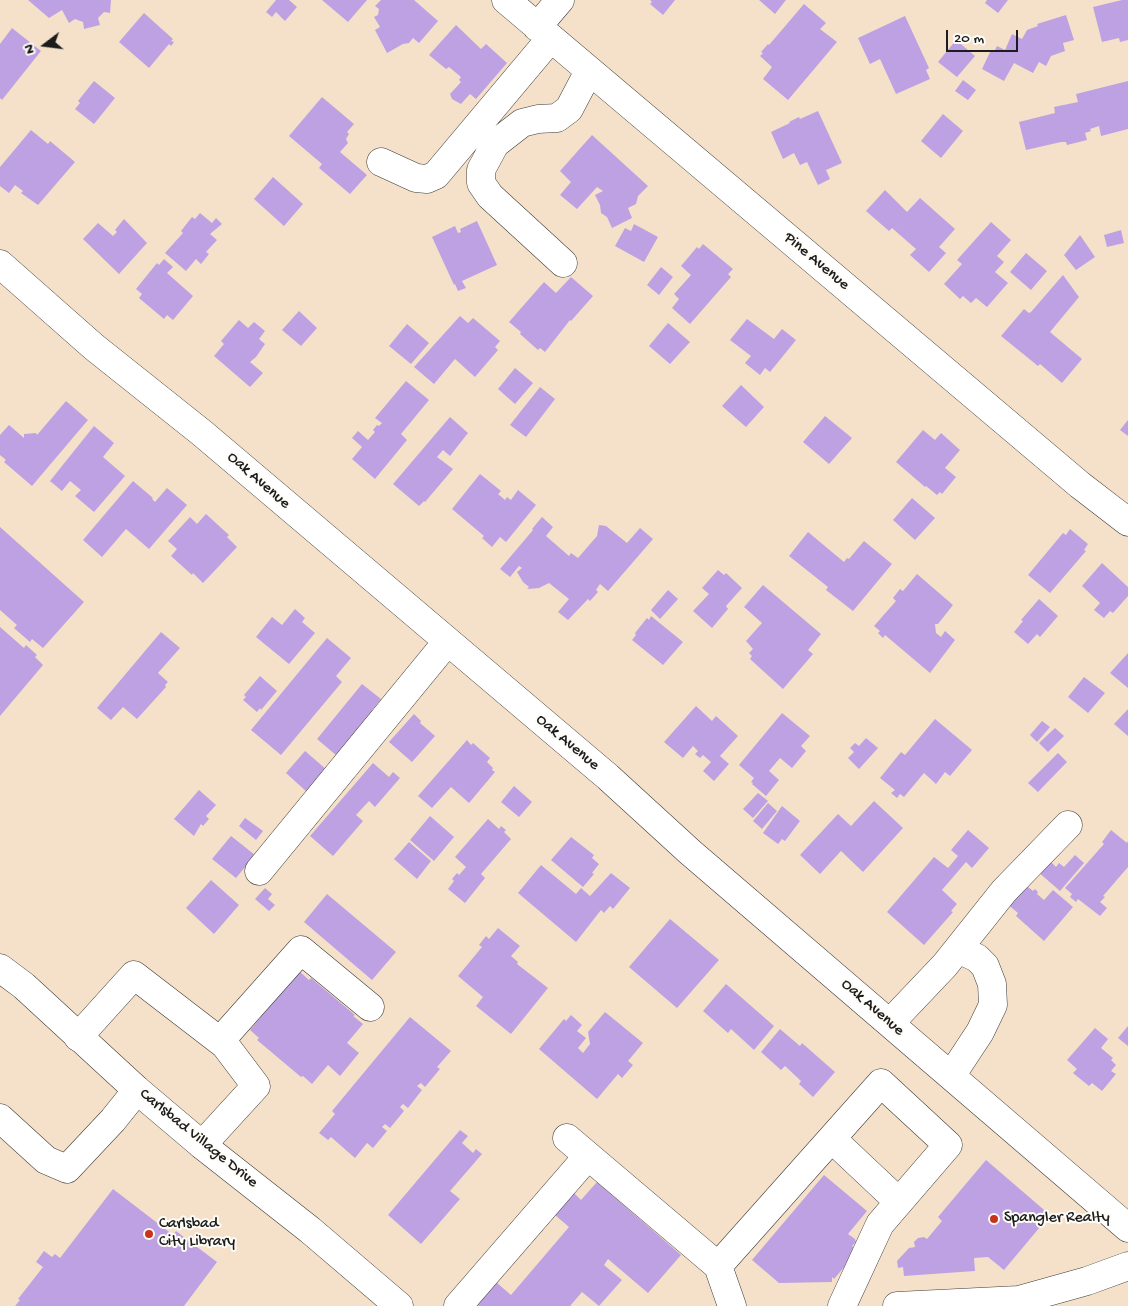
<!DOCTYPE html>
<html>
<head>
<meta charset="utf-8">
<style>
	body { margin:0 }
	#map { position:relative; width:1128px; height:1306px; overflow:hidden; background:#f5e1c9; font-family:"Gochi Hand",sans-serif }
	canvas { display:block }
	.north { position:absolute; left:20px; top:20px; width:50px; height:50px; -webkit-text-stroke:4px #fdfcf7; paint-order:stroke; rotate:255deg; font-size:14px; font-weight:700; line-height:20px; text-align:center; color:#1c1c1c }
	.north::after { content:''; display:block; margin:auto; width:18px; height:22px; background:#1c1c1c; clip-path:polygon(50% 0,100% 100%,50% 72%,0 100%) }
	.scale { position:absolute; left:946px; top:30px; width:72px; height:22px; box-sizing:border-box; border:2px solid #1c1c1c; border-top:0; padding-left:6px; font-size:15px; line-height:18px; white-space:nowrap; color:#1c1c1c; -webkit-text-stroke:4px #fdfcf7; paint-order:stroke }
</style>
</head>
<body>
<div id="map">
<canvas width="1128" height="1306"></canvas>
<div class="north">N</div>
<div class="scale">20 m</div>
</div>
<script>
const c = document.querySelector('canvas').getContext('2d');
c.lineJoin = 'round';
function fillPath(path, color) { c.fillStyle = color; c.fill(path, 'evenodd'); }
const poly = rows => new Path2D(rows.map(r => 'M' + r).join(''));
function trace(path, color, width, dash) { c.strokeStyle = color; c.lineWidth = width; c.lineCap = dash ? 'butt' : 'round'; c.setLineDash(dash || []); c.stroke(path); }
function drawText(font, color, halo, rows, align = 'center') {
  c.font = font + ' "Gochi Hand",sans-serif'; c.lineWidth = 4; c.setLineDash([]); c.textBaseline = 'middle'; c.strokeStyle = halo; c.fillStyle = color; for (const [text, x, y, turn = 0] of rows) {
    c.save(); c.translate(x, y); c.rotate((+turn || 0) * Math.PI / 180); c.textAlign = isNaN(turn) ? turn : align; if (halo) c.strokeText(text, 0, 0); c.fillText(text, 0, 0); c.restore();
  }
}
fillPath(poly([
	[28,0,111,0,110,13,104,12,98,18,100,25,84,29,83,22,75,19,69,23,62,10,49,18],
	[276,0,289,0,297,7,285,21,276,12,272,17,266,12],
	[322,0,367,0,348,22],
	[381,0,414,0,438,21,419,43,413,38,409,43,403,44,387,53,375,30,380,27,374,17,378,15,379,9,375,6],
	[650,0,675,0,663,15,650,4,652,2],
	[759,0,786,0,775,14],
	[987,0,1008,0,998,13,985,3],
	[1122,0,1128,0,1128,40,1120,42,1119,38,1102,42,1093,7],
	[804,4,826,23,820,29,837,42,788,100,763,79,772,67,760,56,763,53,761,52,768,44,769,45],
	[144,13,173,39,171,41,174,42,171,46,169,44,149,68,119,42],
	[1066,15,1074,40,1063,43,1065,51,1051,56,1046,66,1039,62,1033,73,1014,63,1004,81,982,69,991,50,994,52,997,46,1005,50,1012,34,1022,39,1027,30,1038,26,1037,24],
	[905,16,929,68,926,70,930,79,896,94,880,59,870,64,858,38],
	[456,25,481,49,486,44,507,63,476,99,470,94,461,104,452,99,450,94,461,82,459,80,461,77,449,67,446,69,429,55],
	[12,28,41,51,2,100,0,98,0,44],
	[956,40,975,56,957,77,938,62],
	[963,80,976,90,968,100,955,91],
	[94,81,115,98,94,124,75,109,80,103,78,101],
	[1128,81,1128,129,1101,136,1099,126,1090,129,1091,131,1085,133,1087,140,1067,145,1066,142,1061,142,1026,150,1019,122,1055,113,1054,107,1078,102,1076,94],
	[322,97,354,124,347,132,349,134,346,139,348,143,340,152,367,175,350,194,319,168,322,164,289,136],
	[818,111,842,163,826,170,830,179,818,185,807,162,800,165,794,153,783,159,771,132,790,123,789,122,799,117,800,119],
	[943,114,963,131,941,158,921,141],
	[31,130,48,144,50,141,75,162,38,205,21,193,23,191,15,185,9,193,0,186,0,167],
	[592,135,648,186,638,196,636,204,628,208,632,218,612,228,607,217,601,213,600,205,595,195,603,191,597,187,577,209,560,195,571,182,560,171],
	[273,177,303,204,284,226,254,199],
	[885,190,907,212,920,198,955,229,939,247,946,253,929,272,910,255,916,249,892,228,889,231,866,211],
	[200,213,212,223,216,218,222,224,210,234,217,240,206,252,209,254,201,264,196,259,186,271,165,253,183,233,181,231,192,217,195,219],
	[124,219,147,243,119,274,83,239,98,223,113,236,117,232,115,230],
	[477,221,497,265,462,281,466,288,458,291,455,284,454,285,432,237,455,226,458,233,461,232,460,229],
	[991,222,1011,240,997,256,1004,262,995,272,1008,283,987,307,976,298,971,303,963,296,960,299,944,284,962,264,957,260],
	[634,224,658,237,644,262,615,246,625,228,631,231],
	[1121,230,1124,243,1107,247,1104,235],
	[1080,235,1095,257,1076,270,1064,255],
	[703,244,733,269,728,274,731,277,690,324,672,308,679,299,674,294,691,275,681,266,697,247,699,249],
	[1026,253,1047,271,1031,290,1010,272],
	[164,259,173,267,167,273,193,296,173,320,167,315,164,319,139,298,142,294,136,289,157,263,159,265],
	[661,267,673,277,659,295,647,285],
	[1063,275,1079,297,1050,332,1082,359,1062,383,1040,364,1038,366,1001,336,1024,309,1029,313,1031,312],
	[571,277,593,296,571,321,570,320,545,352,540,348,538,350,520,334,521,332,509,322,544,282,556,293],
	[299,311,317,328,301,346,282,330],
	[460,316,468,323,473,318,500,341,495,347,498,350,475,377,455,359,434,384,414,367],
	[747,319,774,339,782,329,796,340,770,372,765,368,760,375,745,363,751,356,730,340],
	[239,320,248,328,254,322,265,331,259,339,265,344,256,357,250,362,263,373,250,387,214,356,224,344,221,341],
	[668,323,690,342,670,364,649,346],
	[407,324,429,343,411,364,389,346],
	[515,368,533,383,515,404,498,389],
	[406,381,429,400,401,434,407,440,375,479,352,459,362,447,352,438,358,431,368,440,375,432,373,430,377,425,379,426,382,423,375,418],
	[741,385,764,407,746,427,722,406],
	[540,387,555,399,526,437,510,425],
	[66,401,88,420,32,486,4,462,6,460,0,455,0,435,9,425,24,438,24,434,36,433,37,435],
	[825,416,852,438,829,464,803,442],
	[450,417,468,433,450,456,443,450,437,457,453,469,425,502,424,501,419,506,393,484],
	[1128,420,1128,436,1120,430],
	[94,426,114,443,103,457,125,476,94,512,75,496,81,490,70,481,62,491,50,481],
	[923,430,935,440,941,433,960,450,945,468,956,477,942,494,940,492,937,495,926,486,925,487,896,462],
	[480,474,501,491,498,494,505,500,507,497,511,500,518,490,536,505,506,542,500,537,492,547,482,538,484,536,452,509],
	[133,481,153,498,152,499,155,502,167,488,187,505,149,549,126,529,102,557,83,540],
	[912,498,935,518,915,540,893,520],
	[206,514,229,535,227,537,237,547,203,583,193,573,192,575,171,556,177,549,168,541,190,517,197,524],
	[542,517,553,527,546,536,569,556,571,553,578,558,597,536,599,525,606,526,627,543,640,528,653,539,608,591,600,584,596,590,598,592,590,601,588,599,568,620,558,612,569,599,549,583,539,588,527,589,529,587,523,582,517,572,522,568,519,566,510,577,500,569,533,530,532,529],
	[0,527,84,602,43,648,32,639,30,642,14,628,17,625,0,610],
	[1070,529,1088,544,1084,550,1086,551,1050,593,1028,575,1063,533,1066,535],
	[808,532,844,562,847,558,849,559,864,541,892,564,853,611,826,590,828,587,789,556],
	[1102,563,1128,587,1128,596,1113,613,1110,611,1104,618,1094,610,1100,603,1082,586],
	[718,570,724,575,726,573,742,588,726,606,728,609,712,628,693,611,709,594,702,588],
	[917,574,953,605,938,624,935,624,936,633,941,637,945,631,955,640,930,673,885,635,883,638,878,633,880,631,874,626,896,601,893,598,900,589,903,591],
	[763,585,821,634,808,650,813,654,783,689,750,659,752,656,749,653,753,649,746,641,762,623,744,607],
	[668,590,678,599,660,619,651,610],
	[1039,599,1058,616,1040,637,1037,634,1028,644,1014,632,1023,621,1021,620],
	[295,609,305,618,302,622,315,633,289,664,256,637,272,617,282,625],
	[651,616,683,642,663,665,632,640,636,635,635,633,647,618,649,620],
	[0,627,24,648,26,645,37,655,35,657,43,665,0,716],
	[161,632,180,648,158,673,168,682,165,685,166,687,137,719,123,707,111,720,97,708],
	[327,638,351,658,336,676,342,682,281,755,251,730],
	[1128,653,1128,688,1110,673],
	[260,676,277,691,261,710,260,708,257,712,243,700,246,697,244,695],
	[1084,677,1105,693,1088,713,1068,697],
	[362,684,381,699,372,710,373,711,350,767,317,739],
	[696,706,712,721,716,716,738,736,720,756,729,764,714,781,703,771,711,762,703,755,700,758,695,754,698,751,693,746,683,758,664,742],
	[1128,709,1128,736,1114,724],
	[782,713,810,736,801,746,806,751,792,768,780,758,769,771,779,780,766,796,752,784,753,783,751,782,754,778,739,765],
	[414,714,421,721,420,723,435,736,412,762,389,742],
	[935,719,972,750,950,776,945,772,936,784,924,773,904,797,900,794,897,798,891,793,895,790,880,778,901,752,905,755],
	[1042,721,1050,727,1037,742,1030,735],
	[1055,728,1064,736,1048,752,1039,743],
	[866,738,878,748,859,769,848,758,854,752,850,748,855,743,859,746],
	[467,740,471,745,473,743,490,758,487,762,493,768,492,770,495,772,469,803,451,787,432,808,418,796],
	[305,751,327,770,308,793,286,773],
	[1058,753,1067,762,1038,792,1028,783],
	[373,763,389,777,393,772,400,778,375,807,369,801,356,815,363,821,333,856,310,836],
	[514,786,532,802,519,817,501,802],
	[199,790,216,805,206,816,209,819,203,826,201,824,194,836,174,819],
	[758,793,768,801,753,818,743,809],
	[874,801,903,828,863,872,841,851,820,874,800,855,838,814,851,826],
	[768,803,777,811,762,829,753,821],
	[782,806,800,821,785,841,782,839,778,844,763,833],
	[430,816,454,837,434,861,410,840],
	[245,818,263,831,256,840,239,826],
	[488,819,499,829,501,826,506,830,504,832,511,839,481,874,485,878,465,903,448,889,454,881,452,879,457,873,459,875,466,867,455,857],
	[968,830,989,848,972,868,966,862,942,890,957,904,951,911,953,912,924,945,887,912,934,857,948,868,958,856,951,850],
	[1111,830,1127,843,1128,841,1128,867,1103,896,1105,897,1100,902,1107,908,1100,916,1078,899,1076,902,1070,897,1072,894,1065,888,1104,844,1102,842],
	[231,836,255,855,236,878,212,859],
	[571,837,594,855,592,858,599,864,592,873,594,874,583,887,551,860],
	[409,842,431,861,417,879,394,859],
	[1075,855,1084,863,1060,891,1037,871,1048,859,1056,867,1059,863,1064,867],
	[541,865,576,894,581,888,590,896,611,873,630,888,613,909,610,906,604,913,601,910,576,942,518,893],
	[211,880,239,905,214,934,186,908],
	[1023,883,1033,891,1035,889,1038,892,1037,894,1044,900,1053,890,1073,907,1044,941,1016,916,1018,913,1006,903],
	[265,888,272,894,268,899,275,905,269,911,255,899],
	[327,894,396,952,372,980,304,922],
	[670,919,719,960,677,1008,629,967],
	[498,928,520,946,511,956,518,962,517,964,548,988,511,1034,476,1006,483,997,458,976,482,947,479,945,486,936,489,939],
	[299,971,309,980,311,978,355,1015,353,1016,363,1024,347,1043,359,1053,340,1076,328,1065,312,1084,303,1076,301,1077,257,1040,259,1038,250,1030],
	[726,984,774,1026,754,1050,731,1029,728,1033,703,1011],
	[605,1012,643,1043,628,1061,633,1065,622,1078,618,1074,597,1099,539,1049,564,1019,566,1021,571,1015,582,1025,577,1031,586,1038,578,1048,583,1053,590,1044,588,1032],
	[410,1017,451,1051,437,1067,440,1069,425,1087,421,1083,417,1086,422,1090,408,1108,403,1104,400,1107,404,1111,390,1128,385,1124,382,1127,387,1131,373,1148,367,1143,355,1158,331,1137,328,1140,319,1133,335,1114,332,1111],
	[1128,1026,1128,1046,1118,1038],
	[1095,1028,1108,1039,1101,1048,1113,1058,1111,1060,1116,1065,1111,1071,1116,1074,1102,1091,1092,1083,1089,1086,1073,1073,1077,1069,1067,1060],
	[780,1029,800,1046,802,1043,835,1072,813,1097,799,1084,801,1081,785,1066,781,1070,761,1052],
	[460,1130,468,1136,462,1143,473,1153,476,1149,482,1154,450,1191,460,1199,421,1244,388,1215],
	[986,1160,1050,1215,1004,1270,988,1257,974,1258,975,1271,904,1276,903,1267,898,1268,897,1261,909,1248,915,1247,914,1242,918,1238,924,1237,927,1239,942,1221,938,1217],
	[824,1175,867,1211,848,1234,855,1239,856,1242,852,1246,858,1251,834,1279,832,1277,832,1282,779,1283,752,1260],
	[597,1182,681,1255,648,1293,608,1259,604,1265,622,1280,599,1306,582,1292,570,1306,479,1306,477,1304,496,1282,511,1295,569,1227,555,1215,574,1193,581,1200],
	[113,1189,173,1235,176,1231,217,1262,184,1306,15,1306,20,1300,18,1299,43,1267,36,1262,44,1251,52,1257,55,1254,60,1258]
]), '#bea1e3');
const minor = poly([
	[506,0,1080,485,1128,522],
	[537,27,560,0],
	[381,162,416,178,427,179,436,175,551,38],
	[563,263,490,196,481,183,481,170,495,144,522,123,538,119,557,118,569,109,589,71],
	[0,264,94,347,202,433,608,777,690,852,1128,1228],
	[259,871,447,642],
	[890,1023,945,965,1004,891,1068,825],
	[78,1037,134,975,225,1045,256,1086,202,1145],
	[220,1041,301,950,370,1007],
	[951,1076,980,1032,993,1005,992,984,985,966,977,958,958,949],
	[0,1118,46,1160,67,1169,113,1120,137,1090],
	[567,1138,718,1266,732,1306],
	[832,1139,899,1202],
	[718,1266,881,1083,948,1145,880,1224,842,1306],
	[458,1306,588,1156],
	[897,1306,1019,1300,1087,1281,1128,1266]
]);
const major = poly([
	[0,968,24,986,137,1090,202,1145,310,1230,399,1306]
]);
trace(minor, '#3d3a36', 29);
trace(major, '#3d3a36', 29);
trace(minor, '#fff', 28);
trace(major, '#fff', 28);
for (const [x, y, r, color] of [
	[994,1219,5,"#c8321e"],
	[149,1234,5,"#c8321e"]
]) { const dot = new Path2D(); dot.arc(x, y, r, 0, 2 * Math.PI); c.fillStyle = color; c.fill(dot); trace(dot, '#fdfcf7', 2); }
drawText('16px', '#1c1c1c', '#fdfcf7', [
	["Pine Avenue",816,262,40],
	["Oak Avenue",258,481,41],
	["Oak Avenue",567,743,40],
	["Oak Avenue",872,1008,41],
	["Carlsbad Village Drive",198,1139,39]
]);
drawText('16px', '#1c1c1c', '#fdfcf7', [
	["Spangler Realty",1004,1219],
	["Carlsbad",159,1225],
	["City Library",159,1243]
], 'left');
</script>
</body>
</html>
